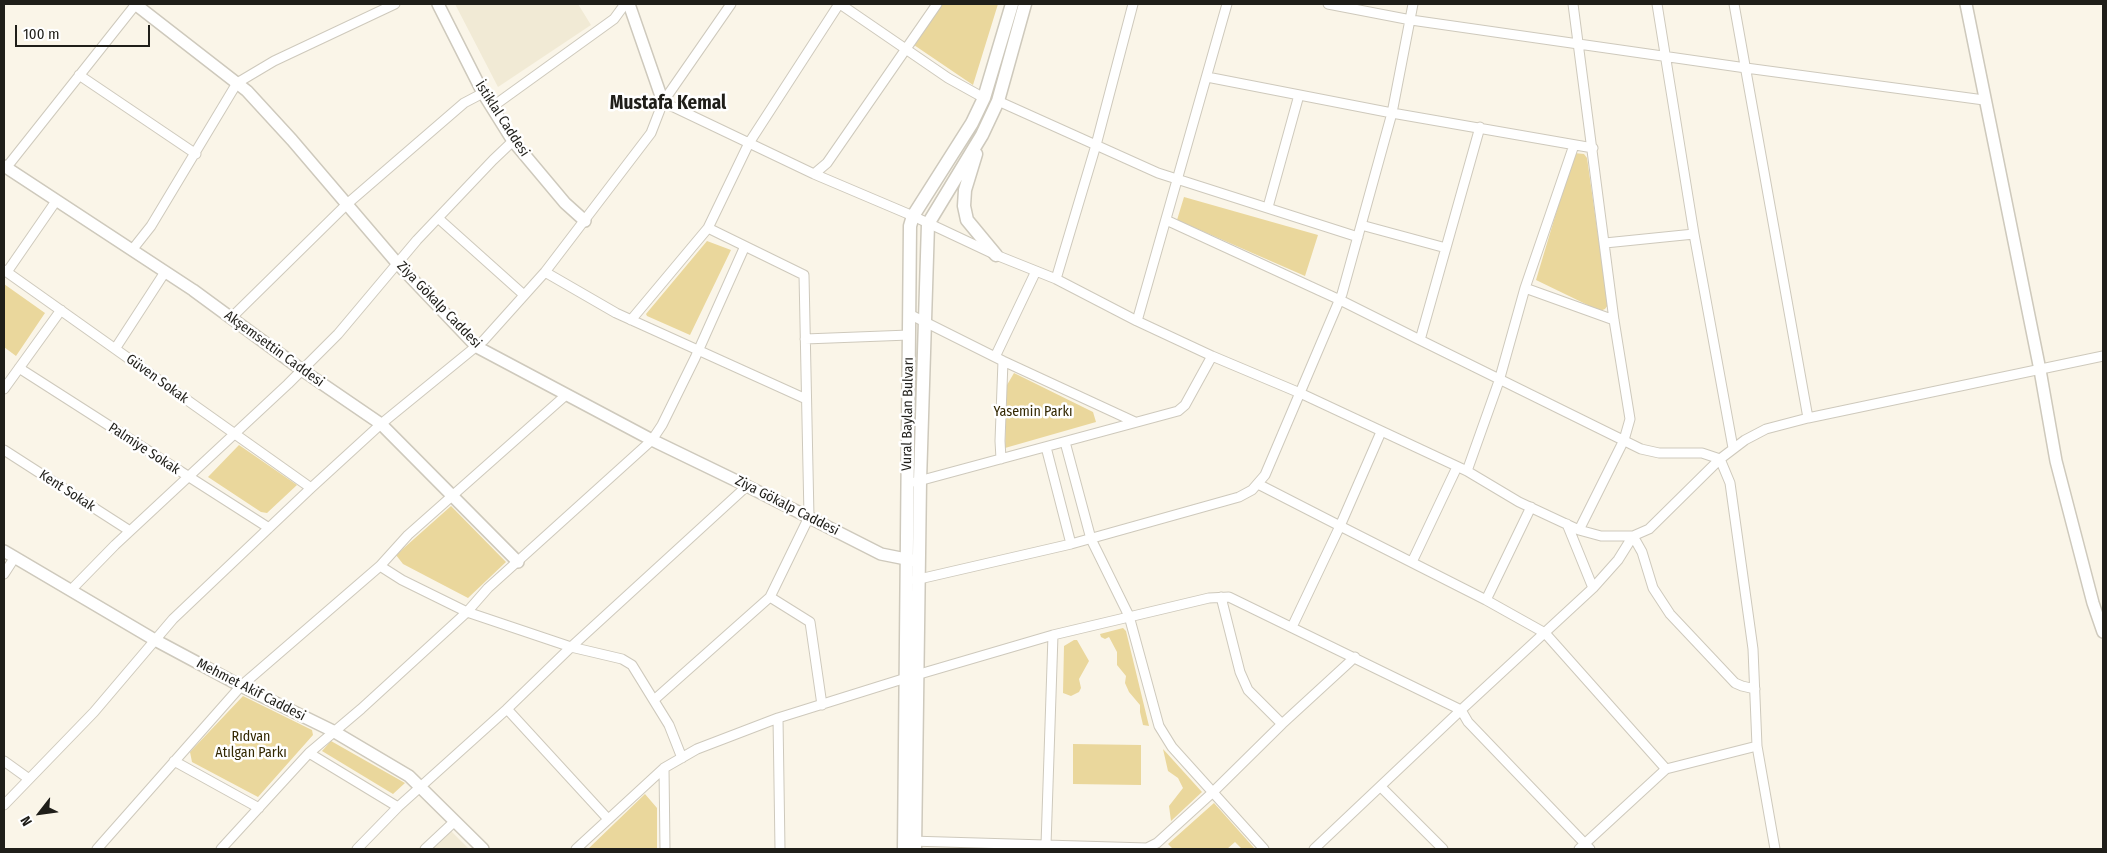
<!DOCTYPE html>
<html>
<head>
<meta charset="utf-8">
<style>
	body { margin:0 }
	#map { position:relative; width:2107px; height:853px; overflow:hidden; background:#faf5e8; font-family:"Fira Sans Condensed",sans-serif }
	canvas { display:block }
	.frame { position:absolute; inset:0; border:5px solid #1f1e19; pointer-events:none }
	.north { position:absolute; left:15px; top:788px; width:50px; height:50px; -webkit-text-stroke:4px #fff; paint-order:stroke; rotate:240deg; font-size:14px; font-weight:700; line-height:20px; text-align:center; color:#1f1e19 }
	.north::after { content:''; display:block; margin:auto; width:18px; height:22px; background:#1f1e19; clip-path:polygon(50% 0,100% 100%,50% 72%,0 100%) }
	.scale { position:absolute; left:15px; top:25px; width:135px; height:22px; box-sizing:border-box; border:2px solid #1f1e19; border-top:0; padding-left:6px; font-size:15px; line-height:18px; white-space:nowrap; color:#1f1e19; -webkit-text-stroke:4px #fff; paint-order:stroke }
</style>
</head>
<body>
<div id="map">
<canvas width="2107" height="853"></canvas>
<div class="frame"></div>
<div class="north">N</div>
<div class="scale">100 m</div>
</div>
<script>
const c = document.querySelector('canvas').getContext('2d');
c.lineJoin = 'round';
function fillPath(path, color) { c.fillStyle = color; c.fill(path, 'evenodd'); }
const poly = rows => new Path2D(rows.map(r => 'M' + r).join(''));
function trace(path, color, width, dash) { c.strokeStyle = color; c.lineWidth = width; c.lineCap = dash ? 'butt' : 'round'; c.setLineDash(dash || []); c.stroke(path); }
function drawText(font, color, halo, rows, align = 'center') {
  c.font = font + ' "Fira Sans Condensed",sans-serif'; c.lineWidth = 5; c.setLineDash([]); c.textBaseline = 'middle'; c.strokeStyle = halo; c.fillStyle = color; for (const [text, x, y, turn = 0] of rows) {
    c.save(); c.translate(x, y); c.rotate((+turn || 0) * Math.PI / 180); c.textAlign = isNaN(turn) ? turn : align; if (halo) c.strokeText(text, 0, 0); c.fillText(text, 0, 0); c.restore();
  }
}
fillPath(poly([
	[455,4,578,4,591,25,498,87],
	[451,831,469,849,432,849]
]), '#f1ead5');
fillPath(poly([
	[942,4,998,4,973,85,914,45],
	[1574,153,1584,154,1587,158,1608,305,1605,309,1600,311,1536,280],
	[1184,197,1318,235,1305,276,1177,220],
	[707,241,731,250,690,335,647,316,646,314],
	[4,284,45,313,16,356,4,347],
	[1014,373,1093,412,1096,422,1005,448,1007,385],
	[239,445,297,485,267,513,261,512,208,477],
	[451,506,506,562,468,598,403,564,396,555],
	[1123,628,1126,631,1149,726,1143,725,1140,712,1140,705,1129,692,1125,683,1126,676,1117,665,1117,652,1109,637,1105,639,1101,637,1100,634],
	[1074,640,1077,640,1089,661,1079,679,1081,688,1079,692,1071,696,1063,693,1064,646],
	[243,696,312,730,313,735,258,797,192,762,190,752],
	[331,741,405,783,393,794,322,751],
	[1073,744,1141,745,1141,785,1073,784],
	[1163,749,1202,792,1171,821,1169,806,1183,788,1178,778,1168,771],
	[645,794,657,808,657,849,588,849],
	[1214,803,1255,849,1242,849,1235,842,1227,849,1173,849,1168,844]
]), '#ead79c');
const minor = poly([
	[840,4,948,78,984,98],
	[1328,4,1411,20,1746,68,1984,100],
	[1573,4,1614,320,1630,419,1624,440,1579,530],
	[1657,4,1694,234,1733,448],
	[1734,4,1808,418],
	[79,75,196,154],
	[1207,77,1392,113,1593,148],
	[998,101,1158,173,1358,237],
	[663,102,814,174,913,216,996,255,1056,279,1137,321,1212,356,1300,393,1467,471,1519,502,1579,530,1601,536,1633,536,1649,529,1720,459,1745,440,1766,429,1808,418,2103,356],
	[492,107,614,19,625,4],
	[6,168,136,4],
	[814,174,827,163,937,4],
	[1268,207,1299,95],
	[438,218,524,295],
	[1166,220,1340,300,1420,340,1480,127],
	[1361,225,1446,248],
	[708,228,804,275,809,517,770,597,810,622,822,705],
	[1605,243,1694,234],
	[132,250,151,226,237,83,274,61,395,4],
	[4,270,311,488],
	[7,272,56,201],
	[545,272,616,313,806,399],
	[1056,279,1096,145,1133,4],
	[1525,288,1614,320],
	[909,314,1003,361,1135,422],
	[231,318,347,204,464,103,483,93],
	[631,320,708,228,749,143,839,4],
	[1137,321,1227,4],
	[805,339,909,335],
	[1420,340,1641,449,1659,453,1702,453,1720,459,1730,483,1753,649,1757,746,1775,849],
	[115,349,165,272],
	[995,357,1036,271],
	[19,368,269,528],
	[4,389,61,310],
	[1065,442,1091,539,1129,616,1159,726,1172,747,1264,849],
	[1046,447,1071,544],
	[4,450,130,531],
	[1001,459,1000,441,1003,361],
	[1467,471,1499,381,1525,288,1574,145],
	[915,482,1178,411,1185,405,1212,356],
	[1258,484,1340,526,1381,432],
	[1567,524,1593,588],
	[1412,562,1457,467],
	[380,566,402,580,467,612,571,647,622,659,632,665,669,725,682,758],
	[4,574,15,557],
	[915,580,1071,544,1239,497,1252,490,1265,475,1342,294,1392,113,1413,4],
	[71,590,115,545,288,384,338,334,417,240,493,160,513,141],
	[1221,597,1240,672,1248,690,1282,724],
	[1486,600,1531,507],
	[1292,627,1340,526,1486,600,1545,633,1666,769],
	[654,700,770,597],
	[507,709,608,819],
	[778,718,780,849],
	[309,753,398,807],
	[4,761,29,779],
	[174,761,259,808],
	[664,768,665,849],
	[1381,787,1443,849],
	[4,805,94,712,173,619,311,488,381,424,484,340,545,272,651,133,663,102,731,4],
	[910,841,1147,848,1157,843,1212,793,1282,724,1355,657],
	[1046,845,1053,635],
	[97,849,241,686,380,566,408,535,566,395],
	[221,849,309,753,361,709,467,612,488,588,652,440,662,425,695,358,745,246],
	[357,849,398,807,507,709,571,647,747,486],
	[425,849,455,821],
	[576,849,664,768,697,749,778,718,906,678,1053,635,1209,598,1229,597,1461,710,1468,722,1590,849],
	[1314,849,1461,710,1593,588,1618,560,1633,536,1642,552,1653,588,1670,614,1735,683,1742,686,1755,689],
	[1579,849,1666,769,1757,746]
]);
const tertiary = poly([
	[135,4,247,91,292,140,397,263,477,347,652,440,747,486,881,554,916,561],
	[438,4,483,93,513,141,565,203,585,221],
	[629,4,663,102],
	[1966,4,2040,370,2056,461,2093,603,2103,632],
	[4,166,193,290,302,370,381,424,518,562],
	[4,551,155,640,241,686,333,731,409,776,483,849]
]);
const secondary = poly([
	[976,154,965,190,964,206,967,220,996,255],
	[904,849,910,226,913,216,972,123,984,98,1012,4],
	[915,849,920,481,928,224,982,135,998,101,1025,4]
]);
trace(minor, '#cec9bc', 11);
trace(tertiary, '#cec9bc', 14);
trace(secondary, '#cec9bc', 15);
trace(minor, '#fff', 9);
trace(tertiary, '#fff', 11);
trace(secondary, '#fff', 12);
drawText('14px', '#1f1e19', '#fff', [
	["İstiklal Caddesi",502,119,57],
	["Ziya Gökalp Caddesi",439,305,46],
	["Akşemsettin Caddesi",274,349,36],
	["Güven Sokak",157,379,36],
	["Vural Baylan Bulvarı",908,414,-89],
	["Palmiye Sokak",144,449,33],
	["Kent Sokak",67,491,33],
	["Ziya Gökalp Caddesi",787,506,27],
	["Mehmet Akif Caddesi",251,690,27]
]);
drawText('14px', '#332802', '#fff', [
	["Yasemin Parkı",1033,412],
	["Rıdvan",251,737],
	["Atılgan Parkı",251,753]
]);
drawText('bold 19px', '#1f1e19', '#fff', [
	["Mustafa Kemal",668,104]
]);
</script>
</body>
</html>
